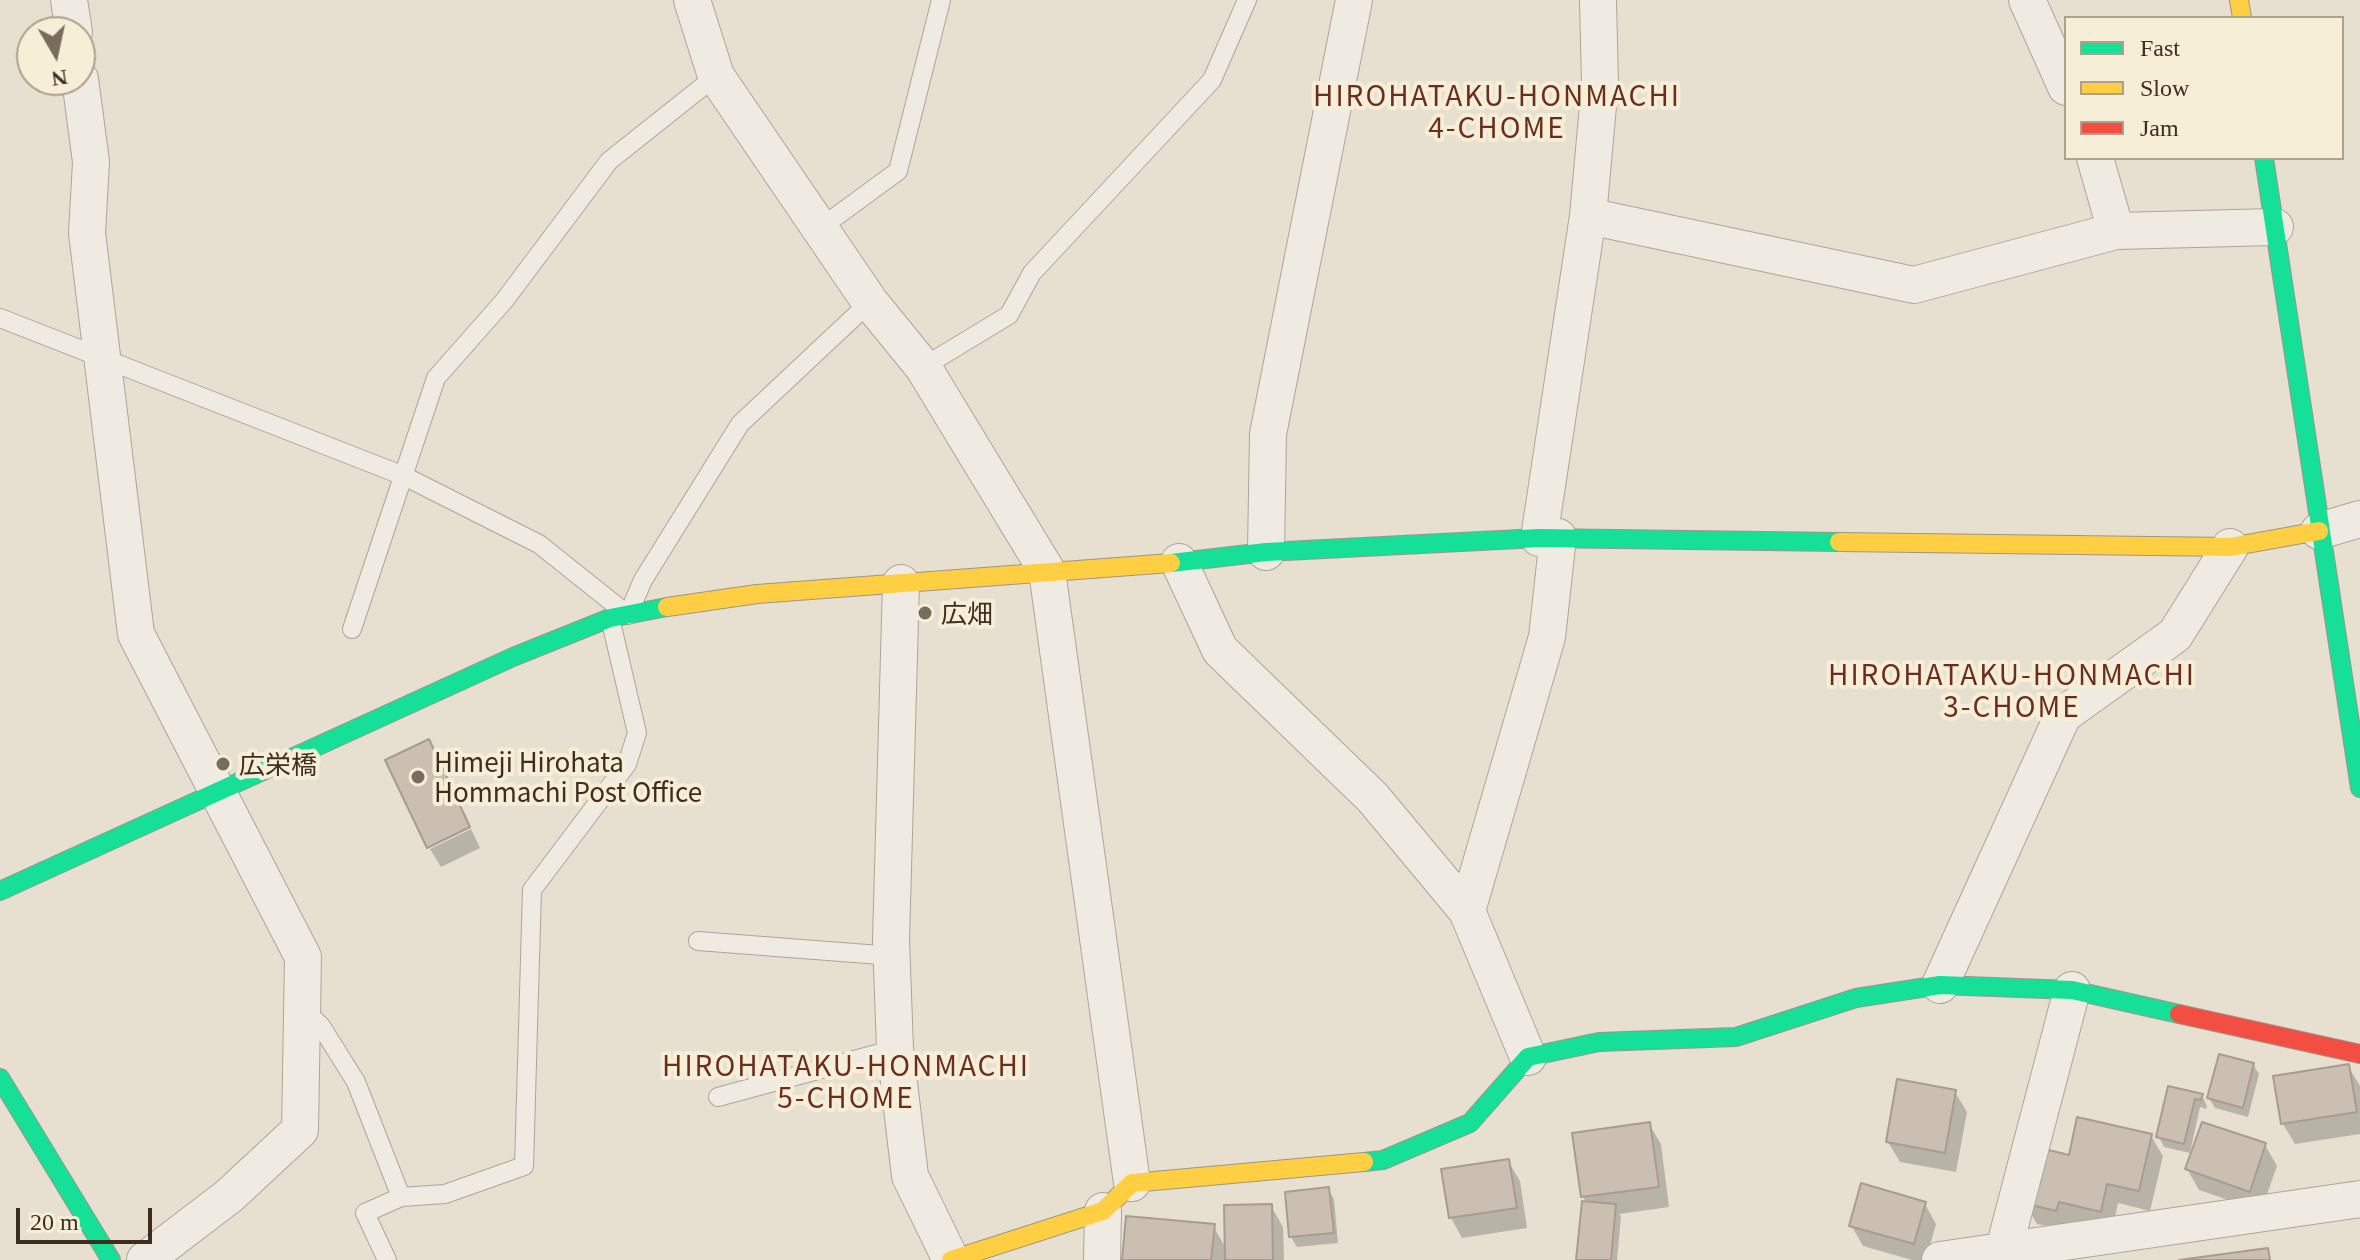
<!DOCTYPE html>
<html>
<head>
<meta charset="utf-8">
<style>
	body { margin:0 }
	#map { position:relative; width:2360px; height:1260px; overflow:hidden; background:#e7e0d1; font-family:Georgia,serif }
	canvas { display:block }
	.legend { position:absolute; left:2064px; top:16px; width:280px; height:144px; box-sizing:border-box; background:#f7eed8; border:2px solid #ada18e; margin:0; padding:10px 14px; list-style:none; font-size:24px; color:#3d2e20 }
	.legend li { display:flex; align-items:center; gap:16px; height:40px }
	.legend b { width:40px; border:2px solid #ada18e }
	.north { position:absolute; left:16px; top:16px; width:80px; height:80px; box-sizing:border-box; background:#f7eed8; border:2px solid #ada18e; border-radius:50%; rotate:171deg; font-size:22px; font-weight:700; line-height:32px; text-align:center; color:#3d2e20 }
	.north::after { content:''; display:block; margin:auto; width:28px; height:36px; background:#786c5e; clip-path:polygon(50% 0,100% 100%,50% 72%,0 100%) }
	.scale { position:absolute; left:16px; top:1208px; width:136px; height:36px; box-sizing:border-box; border:4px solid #3d2e20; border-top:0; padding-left:10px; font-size:24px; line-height:28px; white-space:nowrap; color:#3d2e20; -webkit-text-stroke:6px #f7eed8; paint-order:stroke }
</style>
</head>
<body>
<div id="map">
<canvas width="2360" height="1260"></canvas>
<ul class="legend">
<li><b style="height:10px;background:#16e098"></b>Fast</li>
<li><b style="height:10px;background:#ffcf43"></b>Slow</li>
<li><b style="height:10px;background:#f24e42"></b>Jam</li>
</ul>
<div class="north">N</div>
<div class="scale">20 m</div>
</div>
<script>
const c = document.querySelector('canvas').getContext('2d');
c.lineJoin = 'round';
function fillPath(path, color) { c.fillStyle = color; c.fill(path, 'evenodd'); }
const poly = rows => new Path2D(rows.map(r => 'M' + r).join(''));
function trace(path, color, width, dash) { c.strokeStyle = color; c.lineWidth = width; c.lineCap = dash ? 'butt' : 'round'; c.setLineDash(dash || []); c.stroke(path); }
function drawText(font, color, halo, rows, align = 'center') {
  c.font = font + ' Georgia,"Noto Sans JP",serif'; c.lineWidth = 8; c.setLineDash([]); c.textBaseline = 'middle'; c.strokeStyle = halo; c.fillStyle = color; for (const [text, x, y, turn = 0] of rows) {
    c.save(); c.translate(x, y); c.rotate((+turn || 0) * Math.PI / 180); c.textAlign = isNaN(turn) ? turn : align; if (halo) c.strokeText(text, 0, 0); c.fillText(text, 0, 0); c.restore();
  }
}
fillPath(poly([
	[471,829,480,848,441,867,430,849],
	[2253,1064,2259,1074,2248,1117,2215,1108,2209,1098],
	[2348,1066,2360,1086,2360,1134,2295,1144,2283,1124,2276,1078],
	[2170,1088,2202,1096,2207,1106,2206,1109,2200,1107,2190,1153,2164,1147,2159,1137],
	[1955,1092,1967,1112,1956,1172,1900,1162,1888,1142],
	[1649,1124,1661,1144,1669,1207,1619,1214,1621,1216,1617,1260,1578,1260,1587,1204,1583,1197],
	[2151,1136,2163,1156,2150,1211,2118,1203,2112,1232,2070,1222,2068,1230,2037,1224,2025,1203,2070,1157],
	[2265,1145,2277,1166,2261,1211,2199,1190,2187,1169],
	[1508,1161,1520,1181,1527,1228,1462,1238,1451,1218],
	[1328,1189,1334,1199,1338,1243,1297,1247,1291,1237,1287,1194],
	[1925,1204,1936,1224,1926,1260,1912,1260,1863,1246,1851,1225],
	[1271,1206,1283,1227,1284,1260,1227,1260,1224,1258,1224,1260,1124,1260,1213,1226,1227,1250]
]), '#0003');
const building = poly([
	[429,739,470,827,427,848,385,760,429,739],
	[2219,1054,2254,1063,2243,1108,2207,1098,2219,1054],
	[2349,1064,2357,1112,2281,1124,2273,1076,2349,1064],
	[1897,1079,1956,1090,1945,1153,1886,1142,1897,1079],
	[2168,1086,2203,1094,2201,1100,2195,1099,2184,1144,2156,1137,2168,1086],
	[2077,1117,2152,1134,2139,1191,2107,1184,2101,1212,2059,1202,2056,1211,2023,1203,2036,1147,2069,1155,2077,1117],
	[1650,1122,1659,1187,1581,1197,1572,1133,1650,1122],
	[2202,1122,2266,1143,2250,1192,2185,1169,2202,1122],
	[1509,1159,1517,1208,1449,1218,1441,1169,1509,1159],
	[1861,1183,1926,1202,1914,1244,1849,1226,1861,1183],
	[1329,1187,1334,1233,1289,1237,1285,1192,1329,1187],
	[1582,1201,1616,1204,1611,1260,1576,1260,1582,1201],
	[1272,1204,1273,1260,1225,1260,1224,1205,1272,1204],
	[1126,1216,1215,1224,1211,1260,1122,1260,1126,1216],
	[2268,1248,2270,1260,2179,1260,2268,1248]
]);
fillPath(building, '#cbbfb2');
trace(building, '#a89c90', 2);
const lane = poly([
	[819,229,898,171,941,0],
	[0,318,404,476,539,544,628,615,643,580,740,424,870,302],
	[923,367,1009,315,1032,273,1212,80,1247,0],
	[352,629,436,378,504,301,609,161,716,76],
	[698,941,893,956],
	[304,1010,321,1026,356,1082,401,1197],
	[718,1097,895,1049],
	[387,1260,365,1213,401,1197,445,1194,524,1166,532,890,627,764,637,733,610,618]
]);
const street = poly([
	[69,0,74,32],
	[692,0,716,76,870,302,923,367,1047,571,1132,1183],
	[2027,0,2066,87],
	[80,79,91,162,87,233,136,634,303,957,300,1130,229,1196,145,1260],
	[2095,158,2116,231],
	[1588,216,1914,285,2116,231,2275,227],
	[2319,531,2360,519],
	[1539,538,1588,216,1600,84,1598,0],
	[1266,552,1268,434,1354,0],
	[1179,562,1220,650,1373,798,1467,911,1528,1057],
	[901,583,891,940,895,1049,910,1176,951,1260],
	[1467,911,1547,637,1558,537],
	[1940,985,2063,715,2175,635,2230,547],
	[1102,1260,1103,1211],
	[1940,1260,2360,1199],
	[2001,1260,2072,990]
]);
const fast = poly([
	[2264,158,2360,788],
	[1171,563,1266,552,1539,538,1839,542],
	[0,891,513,657,610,618,667,607],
	[0,1078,111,1260],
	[1364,1162,1383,1160,1470,1123,1528,1057,1599,1042,1736,1037,1856,998,1940,985,2072,990,2179,1014]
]);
const slow = poly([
	[2239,0,2242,18],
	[1839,542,2230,547,2319,531],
	[667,607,757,594,1171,563],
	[951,1260,1103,1211,1132,1183,1364,1162]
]);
const jam = poly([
	[2179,1014,2360,1054]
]);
trace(lane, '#ada599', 20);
trace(street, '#ada599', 38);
trace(fast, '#9c958a', 20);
trace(slow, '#9c958a', 20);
trace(jam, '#9c958a', 20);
trace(lane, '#efebe3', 18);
trace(street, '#efebe3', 36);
trace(fast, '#16e098', 18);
trace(slow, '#ffcf43', 18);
trace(jam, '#f24e42', 18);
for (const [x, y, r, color] of [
	[925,613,8,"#786c5e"],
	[223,764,8,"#786c5e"],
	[418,777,8,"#786c5e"]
]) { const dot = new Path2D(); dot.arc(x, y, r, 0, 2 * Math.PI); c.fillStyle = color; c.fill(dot); trace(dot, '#f7eed8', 3); }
drawText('26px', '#3d2e20', '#f7eed8', [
	["広畑",941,613],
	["Himeji Hirohata",434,762],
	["Hommachi Post Office",434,792],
	["広栄橋",239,764]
], 'left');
c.letterSpacing = '2px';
drawText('28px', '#6b2e1e', '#f7eed8', [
	["HIROHATAKU-HONMACHI",1497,95],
	["4-CHOME",1497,127],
	["HIROHATAKU-HONMACHI",2012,674],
	["3-CHOME",2012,706],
	["HIROHATAKU-HONMACHI",846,1065],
	["5-CHOME",846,1097]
]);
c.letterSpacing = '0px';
</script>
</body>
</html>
